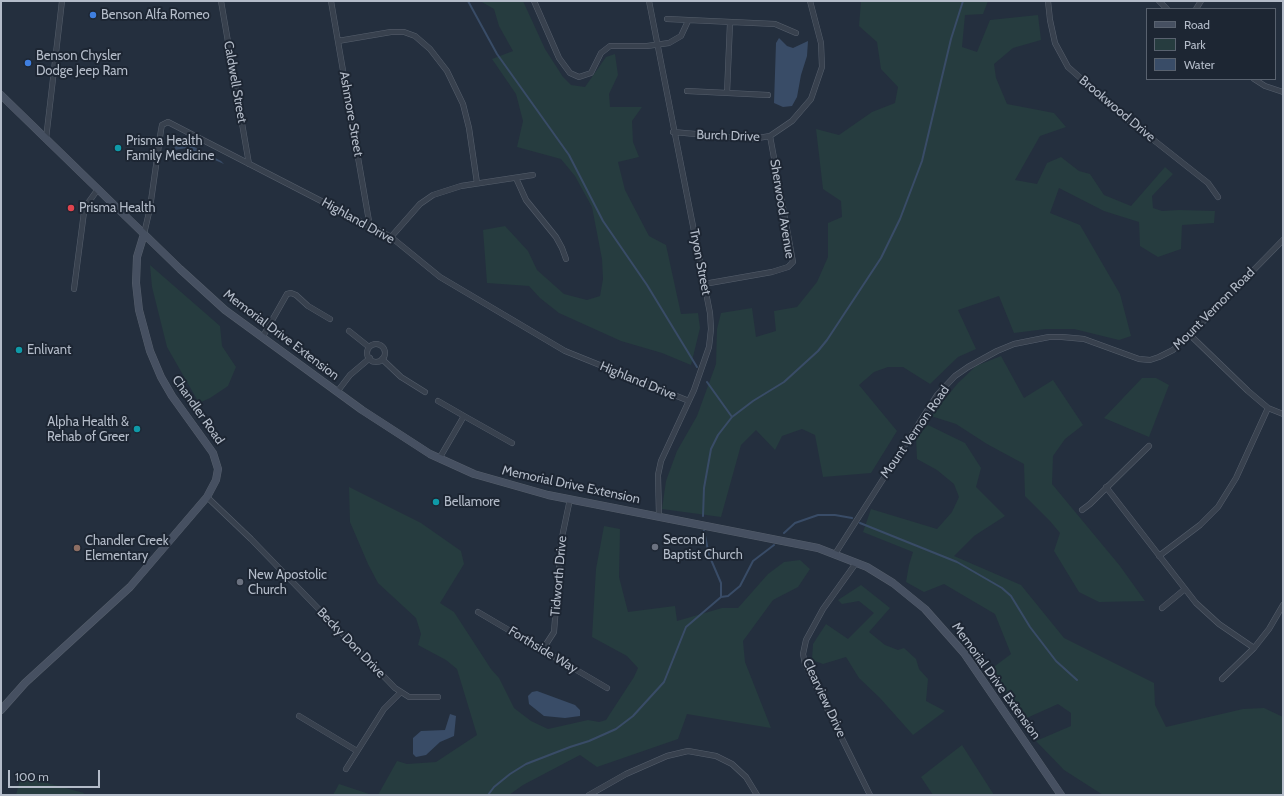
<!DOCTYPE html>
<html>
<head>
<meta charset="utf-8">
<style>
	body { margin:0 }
	#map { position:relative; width:1284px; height:796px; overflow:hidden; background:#242f3e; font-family:Cabin,sans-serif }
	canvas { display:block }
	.frame { position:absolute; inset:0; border:2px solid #b4bcc9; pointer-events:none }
	.legend { position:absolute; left:1146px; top:8px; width:130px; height:72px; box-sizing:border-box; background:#1d2633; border:1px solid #59626f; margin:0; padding:5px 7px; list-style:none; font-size:12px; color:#b4bcc9 }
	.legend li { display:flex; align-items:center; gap:8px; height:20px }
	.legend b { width:20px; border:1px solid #59626f }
	.scale { position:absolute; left:8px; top:770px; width:92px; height:18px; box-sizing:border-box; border:2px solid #b4bcc9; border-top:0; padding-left:5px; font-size:12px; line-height:14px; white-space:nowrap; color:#b4bcc9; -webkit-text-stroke:3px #1d2633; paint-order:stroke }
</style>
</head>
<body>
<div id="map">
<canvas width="1284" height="796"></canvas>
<div class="frame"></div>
<ul class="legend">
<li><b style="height:5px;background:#465061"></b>Road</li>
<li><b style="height:11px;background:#263c3f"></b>Park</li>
<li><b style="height:11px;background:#394c67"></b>Water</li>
</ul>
<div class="scale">100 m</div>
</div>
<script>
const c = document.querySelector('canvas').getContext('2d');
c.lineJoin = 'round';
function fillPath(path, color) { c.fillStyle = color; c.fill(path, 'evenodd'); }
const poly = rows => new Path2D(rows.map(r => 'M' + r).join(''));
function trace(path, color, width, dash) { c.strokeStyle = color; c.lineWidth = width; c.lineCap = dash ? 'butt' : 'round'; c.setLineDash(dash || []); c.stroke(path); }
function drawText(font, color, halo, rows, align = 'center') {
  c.font = font + ' Cabin,sans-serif'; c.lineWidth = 4; c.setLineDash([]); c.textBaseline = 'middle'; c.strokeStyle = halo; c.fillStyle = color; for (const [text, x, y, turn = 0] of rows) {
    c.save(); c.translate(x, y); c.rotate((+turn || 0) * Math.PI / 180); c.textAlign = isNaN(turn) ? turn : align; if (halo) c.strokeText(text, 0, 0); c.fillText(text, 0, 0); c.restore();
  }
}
fillPath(poly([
	[480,1,523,1,545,49,563,77,571,85,585,87,606,57,615,54,618,75,609,94,610,107,642,107,632,121,633,142,639,157,618,162,625,190,649,236,666,245,681,314,698,313,700,328,691,365,662,353,621,341,559,313,540,298,529,286,487,283,483,230,505,226,528,251,537,270,564,294,587,300,600,296,603,279,602,259,592,207,575,176,561,159,517,147,523,121,516,94,492,59,513,51,499,26,494,9],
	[861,1,988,1,983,14,965,15,962,47,977,52,990,20,1038,15,1041,40,1013,48,994,64,996,78,1007,104,1054,113,1066,127,1040,136,1015,180,1037,184,1047,163,1061,157,1079,171,1090,174,1104,195,1131,206,1165,167,1173,174,1152,196,1153,208,1162,211,1179,210,1215,211,1214,223,1182,225,1181,249,1158,257,1140,246,1139,222,1104,211,1059,188,1050,213,1080,225,1120,294,1131,336,1119,340,1074,329,1046,329,1014,333,999,296,958,310,976,349,958,357,930,384,903,367,888,367,874,372,859,385,897,431,871,473,823,477,815,435,802,429,782,436,775,450,756,430,741,445,721,517,662,509,666,481,677,451,697,416,716,364,717,329,721,313,752,308,756,337,776,331,774,311,797,307,817,282,828,257,828,223,842,217,841,201,823,189,816,129,839,135,872,112,895,103,898,87,881,69,877,42,859,26],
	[150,265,220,326,222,346,236,367,228,386,210,398,199,403,167,347,152,287],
	[1001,356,1024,398,1053,380,1083,425,1065,439,1053,456,1052,484,1120,566,1145,601,1099,602,1079,592,1054,551,1060,533,1050,521,1025,496,1024,464,987,444,956,424,931,416,958,383,976,366],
	[1142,378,1156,378,1169,385,1149,437,1104,418],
	[928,425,965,443,981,468,976,487,1005,516,974,536,954,556,1021,585,1064,638,1154,683,1155,705,1166,727,1243,709,1264,708,1283,717,1283,793,1279,795,1103,795,1064,770,1036,741,1071,726,1071,713,1058,704,1020,721,991,669,1011,654,995,614,944,584,924,592,906,582,909,565,913,552,863,532,871,509,937,529,952,512,959,497,954,484,937,470,917,459,916,437],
	[349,487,421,523,461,551,464,564,440,603,454,612,491,669,499,678,514,708,531,721,548,729,588,720,599,722,606,720,634,677,638,668,627,656,592,637,596,569,604,526,620,529,619,577,628,612,675,606,677,621,722,608,738,608,768,574,784,562,800,560,810,569,798,587,773,600,743,641,745,662,771,728,687,714,678,739,597,767,580,755,523,785,509,795,378,795,397,761,407,764,436,762,477,735,457,669,446,660,418,645,421,634,416,618,378,583,368,564,350,522],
	[861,585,890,608,869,632,885,645,898,650,904,648,916,659,919,669,928,679,926,701,945,711,913,735,880,698,859,678,846,657,823,664,812,660,813,644,826,624,848,639,874,613,859,601,842,604,838,600],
	[962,745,994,795,933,795,921,777],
	[21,776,84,793,83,795,16,795],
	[339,784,372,795,333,795]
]), '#263c3f');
fillPath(poly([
	[779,38,787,46,793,48,808,41,807,56,801,75,797,97,792,106,783,107,774,103,776,43],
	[177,138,221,161,224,164,187,148,175,150,174,143],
	[537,691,575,705,580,710,580,716,565,718,544,716,529,704,528,696,532,692],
	[450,714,456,716,454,736,440,742,426,755,416,757,413,754,413,738,421,731,445,730]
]), '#394c67');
trace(poly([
	[468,1,497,54,569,155,603,221,647,285,697,367],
	[707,382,732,417],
	[703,516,704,488,711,449,718,435,732,417,753,401,784,382,818,351,827,340,881,258,900,219,922,161,951,39,963,1],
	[860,523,957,562,1002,588,1011,596,1030,627,1056,661,1077,680],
	[704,531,709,555,721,583,721,597],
	[784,533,795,523,818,515,835,515,852,518],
	[488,795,494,787,510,774,526,764,570,747,589,741,616,729,633,716,664,682,686,627,721,597,728,596,740,586,753,561,774,545]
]), '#394c67', 2);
const street = poly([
	[221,1,249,164],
	[331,1,370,227],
	[534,1,559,58,570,73,579,77,591,73,601,53,610,46,647,46,669,43,681,36,688,21],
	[649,1,710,313,711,329,709,347,694,390,661,461,658,475,659,516],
	[1048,1,1050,20,1055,43,1068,67,1127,119,1208,183,1218,197],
	[1159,1,1167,9],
	[1196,9,1201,1],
	[667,19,775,24,796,33],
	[338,41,391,32,404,32,415,36,430,49,447,71,463,104,469,128,477,183],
	[1254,79,1265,86,1283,92],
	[687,91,768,95],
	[727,93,730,23],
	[673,132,752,139,770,136,792,121,811,99,822,67,821,43,810,1],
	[46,139,62,1],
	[516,178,526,200,556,237,562,248,566,259],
	[144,234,150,208,161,130,162,125,168,122,391,237,440,277,565,351,689,401],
	[391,237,420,204,433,195,461,186,533,175],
	[704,284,772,272,788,267,793,262,770,136],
	[74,289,84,212,88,203,98,189],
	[349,331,369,347],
	[1190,335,1248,391,1268,408,1283,414],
	[262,338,287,294,291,293,296,295,308,306,330,319],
	'367 353a9 9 0 1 1 18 0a9 9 0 1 1-18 0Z',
	[382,359,401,377,425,392],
	[337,392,350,375,370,358],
	[438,401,464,416],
	[439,459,464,416,512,443],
	[1106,487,1196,603,1219,624,1254,648],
	[207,497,251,539,395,688,409,697,438,697],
	[1082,510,1090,504,1149,446],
	[835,554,937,395,955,376,968,367,997,351,1014,344,1049,337,1062,337,1084,339,1139,359,1150,360,1159,357,1173,350,1190,335,1283,240],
	[1159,556,1200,525,1218,507,1236,478,1268,408],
	[856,563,823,609,806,640,803,654,805,664,870,795],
	[1162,608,1185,589],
	[478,612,607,688],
	[543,649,554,632,561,542,570,499],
	[1222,679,1254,648,1269,629,1283,605],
	[299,716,357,751],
	[346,769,384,709,400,693],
	[589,795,626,774,667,756,688,751,716,756,732,764,746,777,757,795]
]);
const secondary = poly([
	[1,95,180,269,225,310,362,410,430,454,474,474,548,495,818,548,867,567,893,583,925,609,964,653,1061,795],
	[1,710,25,683,130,587,207,497,216,480,218,469,213,453,172,396,161,377,150,351,139,310,136,283,137,257,144,234]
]);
trace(street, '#565f6c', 6);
trace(secondary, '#565f6c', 8);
trace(street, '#38414e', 5);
trace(secondary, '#465061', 7);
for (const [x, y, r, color] of [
	[93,15,4,"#3f7fe0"],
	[28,63,4,"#3f7fe0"],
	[118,148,4,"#0f9aa8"],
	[71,208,4,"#e0444e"],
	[19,350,4,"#0f9aa8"],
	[137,429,4,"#0f9aa8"],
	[436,502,4,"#0f9aa8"],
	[655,547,4,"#6b7280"],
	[77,548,4,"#8d6e63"],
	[240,582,4,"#6b7280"]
]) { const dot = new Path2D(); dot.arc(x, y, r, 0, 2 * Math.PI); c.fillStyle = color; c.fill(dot); trace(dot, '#1d2633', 1.5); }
drawText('13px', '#b4bcc9', '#1d2633', [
	["Benson Alfa Romeo",101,15],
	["Benson Chysler",36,56],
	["Dodge Jeep Ram",36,71],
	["Prisma Health",126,141],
	["Family Medicine",126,156],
	["Prisma Health",79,208],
	["Enlivant",27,350],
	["Alpha Health &",129,422,"right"],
	["Rehab of Greer",129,437,"right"],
	["Bellamore",444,502],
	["Second",663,540],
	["Baptist Church",663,555],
	["Chandler Creek",85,541],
	["Elementary",85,556],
	["New Apostolic",248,575],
	["Church",248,590]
], 'left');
drawText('13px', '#b4bcc9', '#1d2633', [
	["Caldwell Street",235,82,80],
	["Brookwood Drive",1117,109,40],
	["Ashmore Street",351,114,80],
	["Burch Drive",728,136,2],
	["Sherwood Avenue",782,209,81],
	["Highland Drive",358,221,29],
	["Tryon Street",700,262,79],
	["Mount Vernon Road",1214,309,-45],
	["Memorial Drive Extension",281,335,37],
	["Highland Drive",638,381,22],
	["Chandler Road",198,410,55],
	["Mount Vernon Road",915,432,-55],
	["Memorial Drive Extension",571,485,12],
	["Tidworth Drive",559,576,-85],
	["Becky Don Drive",351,643,46],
	["Forthside Way",543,650,31],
	["Memorial Drive Extension",996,681,54],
	["Clearview Drive",824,698,65]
]);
</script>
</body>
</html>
